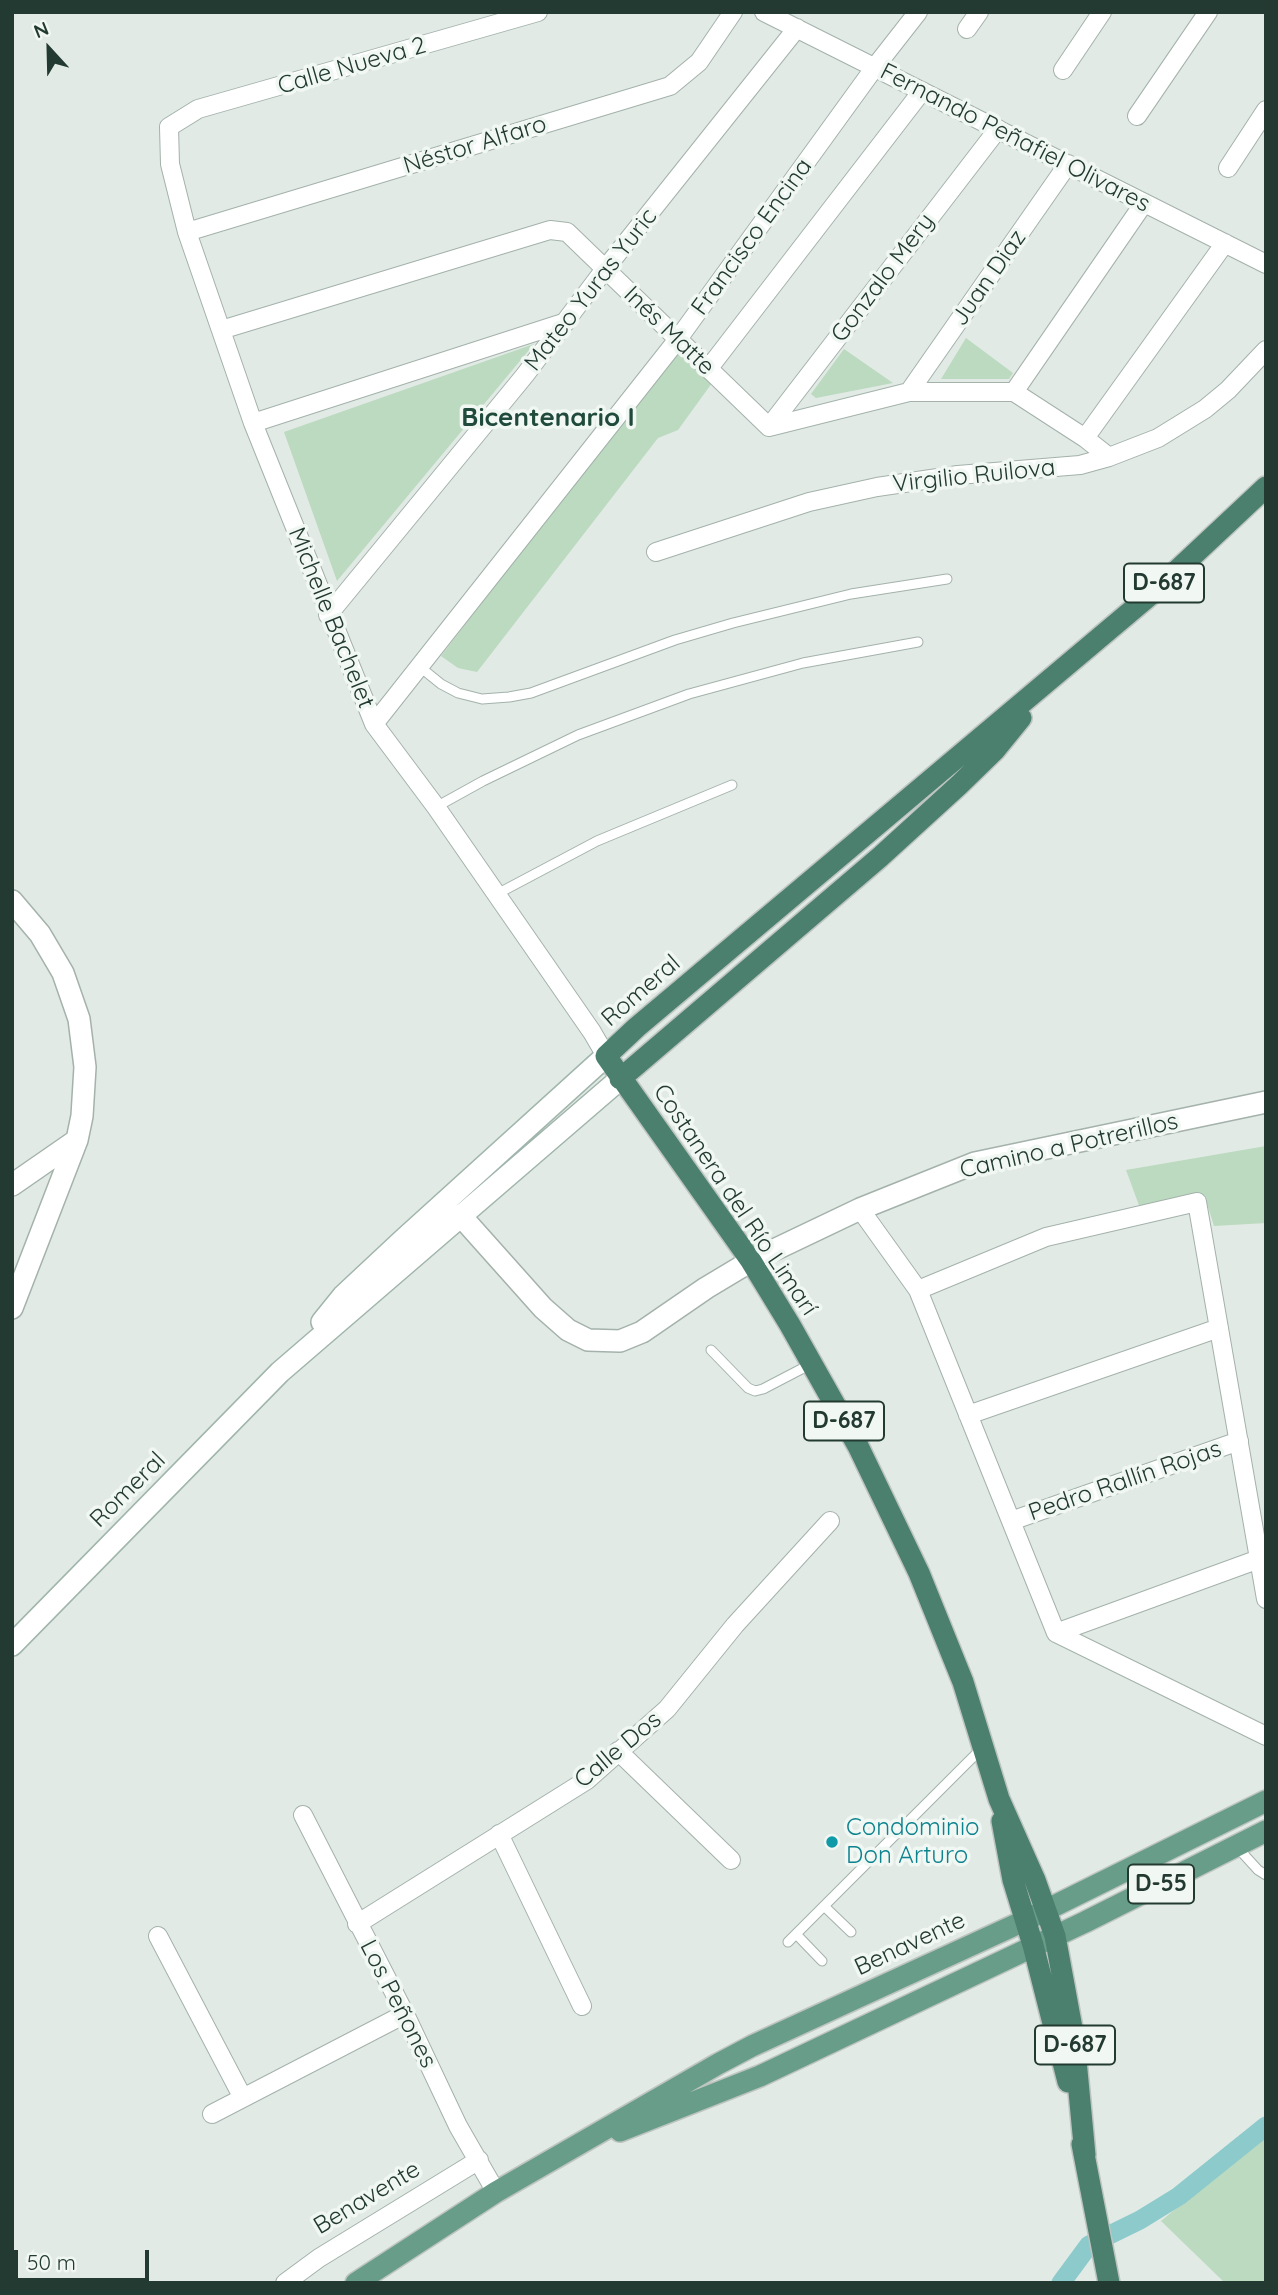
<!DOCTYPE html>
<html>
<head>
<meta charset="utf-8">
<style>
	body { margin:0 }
	#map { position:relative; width:1278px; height:2295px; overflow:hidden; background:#e1eae5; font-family:Quicksand,sans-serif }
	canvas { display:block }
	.frame { position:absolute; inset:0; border:14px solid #223a31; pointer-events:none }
	.north { position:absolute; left:14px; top:14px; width:70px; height:70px; -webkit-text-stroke:5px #f1f7f3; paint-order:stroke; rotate:338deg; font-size:19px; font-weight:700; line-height:28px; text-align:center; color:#223a31 }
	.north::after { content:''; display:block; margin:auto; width:24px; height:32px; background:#223a31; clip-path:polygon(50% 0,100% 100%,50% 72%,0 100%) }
	.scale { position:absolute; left:14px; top:2250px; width:135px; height:32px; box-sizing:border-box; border:4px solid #223a31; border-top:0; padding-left:9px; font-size:21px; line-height:24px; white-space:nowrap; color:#223a31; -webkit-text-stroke:5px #f1f7f3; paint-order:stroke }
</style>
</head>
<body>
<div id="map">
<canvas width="1278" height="2295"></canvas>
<div class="frame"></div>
<div class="north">N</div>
<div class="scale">50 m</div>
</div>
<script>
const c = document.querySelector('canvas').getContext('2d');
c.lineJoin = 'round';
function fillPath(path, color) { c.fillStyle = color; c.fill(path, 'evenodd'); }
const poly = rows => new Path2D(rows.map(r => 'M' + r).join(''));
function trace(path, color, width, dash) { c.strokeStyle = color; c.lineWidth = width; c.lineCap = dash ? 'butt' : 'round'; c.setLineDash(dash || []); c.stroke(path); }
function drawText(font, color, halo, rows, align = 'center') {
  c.font = font + ' Quicksand,sans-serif'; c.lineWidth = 7; c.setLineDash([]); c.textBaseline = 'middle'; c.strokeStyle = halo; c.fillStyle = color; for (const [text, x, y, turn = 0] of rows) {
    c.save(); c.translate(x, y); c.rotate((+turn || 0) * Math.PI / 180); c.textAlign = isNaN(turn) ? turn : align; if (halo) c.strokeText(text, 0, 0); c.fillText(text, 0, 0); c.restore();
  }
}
fillPath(poly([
	[966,338,1013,373,1009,379,941,379],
	[534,344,337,581,284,432],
	[844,349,893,383,816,398,811,394],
	[676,351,712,383,678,430,658,438,477,672,458,668,441,656],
	[1266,1146,1266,1223,1214,1226,1205,1197,1140,1208,1126,1170],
	[1266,2134,1266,2283,1225,2283,1161,2221]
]), '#bbdabf');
trace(poly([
	[1061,2283,1089,2245,1140,2220,1179,2196,1266,2126]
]), '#8ccacc', 19);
const service = poly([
	[420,667,441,684,458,693,482,699,509,697,531,693,675,640,733,623,851,594,947,579],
	[436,807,483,781,578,735,689,694,803,663,918,642],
	[497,894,597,841,732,785],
	[711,1350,748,1388,755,1391,763,1389,811,1364],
	[1237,1847,1258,1870,1266,1875],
	[825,1907,851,1932],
	[796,1934,822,1961],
	[788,1942,983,1747]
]);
const minor = poly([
	[538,12,198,109,169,127,170,164,187,232,253,423,374,724,436,807,592,1032,606,1056],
	[764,12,1266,264],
	[967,29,979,12],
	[1063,70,1102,12],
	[1137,116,1208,12],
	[1228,168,1266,110],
	[187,232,670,86,699,62,733,12],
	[221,330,550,230,567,232,769,427,909,392,1014,392,1085,438,1109,457],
	[709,368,922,91],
	[909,392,1068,164],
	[1014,392,1144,203],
	[253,423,566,322],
	[769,427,998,129],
	[1085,438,1225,243],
	[656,552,809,502,877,487,958,475,1080,465,1109,457,1158,438,1205,409,1228,390,1266,350],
	[328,615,525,375,605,269,797,28],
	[374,724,678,339,875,67,918,12],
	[860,1209,918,1290,1056,1633,1266,1736],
	[918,1290,1046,1237,1197,1202,1266,1599],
	[968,1415,1219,1328],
	[1011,1521,1239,1441],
	[1056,1633,1259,1559],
	[618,1751,731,1860],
	[303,1815,405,2014,458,2126,496,2192],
	[499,1834,582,2006],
	[357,1924,587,1780,667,1709,735,1625,830,1521],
	[158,1936,243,2098],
	[212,2114,405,2014],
	[285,2283,319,2258,479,2160]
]);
const tertiary = poly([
	[12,901,40,934,63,973,79,1019,85,1067,82,1116,77,1140,12,1308],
	[12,1185,77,1140],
	[460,1215,543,1308,568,1330,588,1340,620,1341,642,1332,706,1288,751,1261,860,1209,975,1163,1266,1102]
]);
const secondary = poly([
	[322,1322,343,1296,404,1239,606,1056],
	[12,1645,280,1372,620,1079]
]);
const primary = poly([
	[620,2131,760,2076,1085,1922,1266,1831],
	[356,2283,496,2192,718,2064,752,2046,1026,1920,1266,1801]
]);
const trunk = poly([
	[620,1079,880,857,959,785,995,750,1021,718],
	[1002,1821,1013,1880,1033,1945,1068,2082],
	[1082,2144,1109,2283],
	[1085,2155,1074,2039,1055,1936,1035,1880,999,1799,963,1682,919,1573,858,1446,790,1325,751,1261,606,1056,637,1027,1155,591,1266,487]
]);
trace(service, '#a4b2ab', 11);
trace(minor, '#a4b2ab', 20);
trace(tertiary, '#a4b2ab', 24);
trace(secondary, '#a0b5ab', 24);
trace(primary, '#bdc4c1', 24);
trace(trunk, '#bdc4c1', 24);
trace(service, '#fff', 9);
trace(minor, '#fff', 18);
trace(tertiary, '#fff', 21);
trace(secondary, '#fff', 21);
trace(primary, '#689d89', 21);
trace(trunk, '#4c806e', 21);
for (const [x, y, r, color] of [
	[832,1842,7,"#0f9aa8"]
]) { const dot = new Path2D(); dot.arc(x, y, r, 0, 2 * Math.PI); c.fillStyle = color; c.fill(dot); trace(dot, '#f1f7f3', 2.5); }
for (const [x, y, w] of [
	[1164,583,80],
	[844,1421,80],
	[1161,1884,66],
	[1075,2045,80]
]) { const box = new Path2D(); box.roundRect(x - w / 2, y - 19.5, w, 39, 5); c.fillStyle = '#f1f7f3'; c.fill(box); trace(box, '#223a31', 2); }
drawText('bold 23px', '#223a31', null, [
	["D-687",1164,583],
	["D-687",844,1421],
	["D-55",1161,1884],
	["D-687",1075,2045]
]);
drawText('24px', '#223a31', '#f1f7f3', [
	["Calle Nueva 2",352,66,-16],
	["Fernando Peñafiel Olivares",1015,138,27],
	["Néstor Alfaro",475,145,-17],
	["Francisco Encina",752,237,-54],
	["Gonzalo Mery",883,278,-53],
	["Juan Diaz",989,278,-55],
	["Mateo Yuras Yuric",591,290,-52],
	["Inés Matte",669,331,44],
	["Virgilio Ruilova",974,476,-6],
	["Michelle Bachelet",331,618,68],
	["Romeral",641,991,-41],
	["Camino a Potrerillos",1069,1146,-13],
	["Costanera del Río Limarí",735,1200,56],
	["Pedro Rallín Rojas",1125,1481,-19],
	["Romeral",128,1490,-45],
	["Calle Dos",618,1750,-40],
	["Benavente",910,1944,-25],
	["Los Peñones",398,2004,63],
	["Benavente",367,2198,-31]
]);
drawText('24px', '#0d838f', '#f1f7f3', [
	["Condominio",846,1828],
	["Don Arturo",846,1856]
], 'left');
drawText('bold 26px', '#204a3b', '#f1f7f3', [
	["Bicentenario I",548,418]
]);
</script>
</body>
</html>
